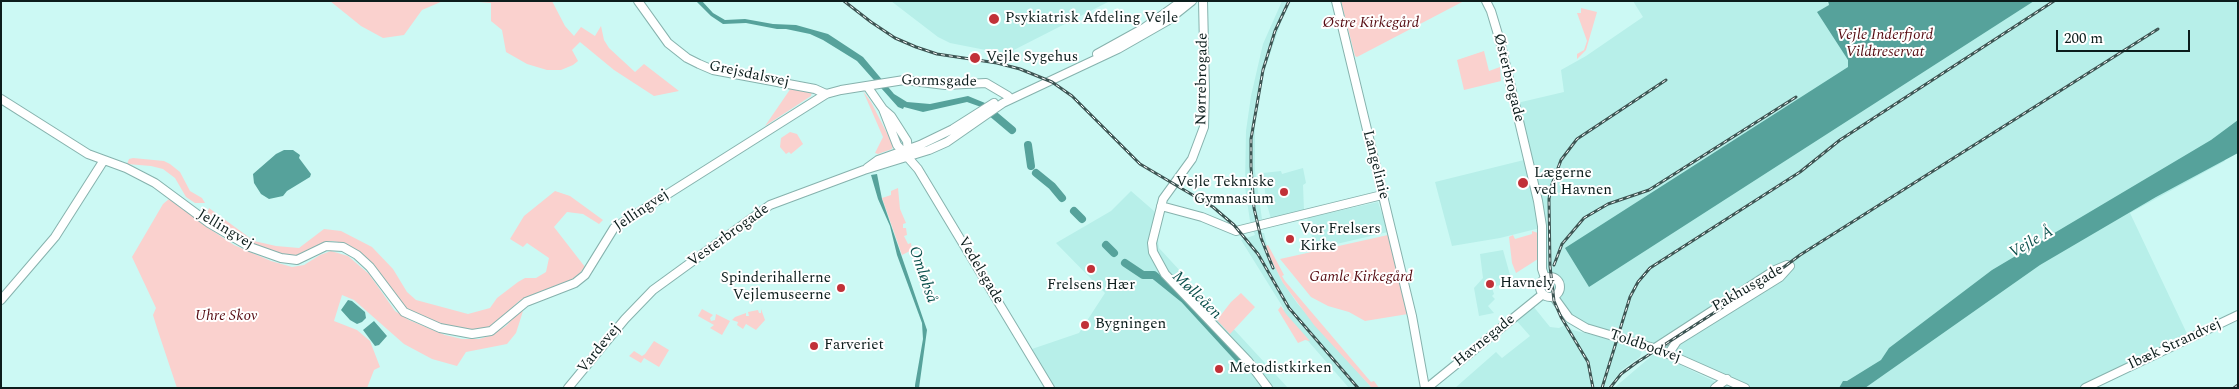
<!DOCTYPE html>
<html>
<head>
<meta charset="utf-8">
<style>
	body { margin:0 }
	#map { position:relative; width:2239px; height:389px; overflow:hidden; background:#ccf9f4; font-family:Spectral,serif }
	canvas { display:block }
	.frame { position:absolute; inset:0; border:2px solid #0c1d1c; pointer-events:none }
	.scale { position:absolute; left:2056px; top:30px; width:134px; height:22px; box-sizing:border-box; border:2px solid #0c1d1c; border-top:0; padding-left:6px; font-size:15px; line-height:18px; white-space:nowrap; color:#0c1d1c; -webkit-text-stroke:4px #fff; paint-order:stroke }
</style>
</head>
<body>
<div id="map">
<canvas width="2239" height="389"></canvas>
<div class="frame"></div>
<div class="scale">200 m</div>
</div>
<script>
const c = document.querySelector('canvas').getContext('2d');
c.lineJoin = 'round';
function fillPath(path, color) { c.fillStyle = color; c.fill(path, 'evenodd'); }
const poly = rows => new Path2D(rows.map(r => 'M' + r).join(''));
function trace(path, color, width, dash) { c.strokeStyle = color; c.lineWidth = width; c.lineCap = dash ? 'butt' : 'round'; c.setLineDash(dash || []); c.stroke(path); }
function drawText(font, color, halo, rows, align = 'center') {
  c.font = font + ' Spectral,serif'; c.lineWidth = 4; c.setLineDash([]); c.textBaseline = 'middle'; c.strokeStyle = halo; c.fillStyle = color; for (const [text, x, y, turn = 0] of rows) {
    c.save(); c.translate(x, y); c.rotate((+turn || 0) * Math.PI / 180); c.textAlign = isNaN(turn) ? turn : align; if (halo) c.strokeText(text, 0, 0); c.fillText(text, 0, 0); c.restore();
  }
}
fillPath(poly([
	[891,1,1110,1,1006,54,950,43,938,37],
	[1282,1,1291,1,1281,22,1264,72,1255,123,1255,171,1262,219,1258,221,1261,233,1264,233,1269,254,1282,281,1297,303,1372,388,1349,388,1282,311,1284,309,1241,240,1255,235,1250,221,1245,187,1246,131,1251,96,1263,44],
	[1633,1,1827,1,1828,4,1833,1,2238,1,2238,122,2214,138,2225,161,2130,213,2190,340,2085,388,1744,388,1642,344,1576,322,1559,305,1545,278,1542,223,1517,103,1564,92,1561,70,1586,56,1643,17],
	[1524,160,1540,228,1500,238,1452,246,1435,182],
	[1303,168,1306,183,1303,185,1304,211,1271,219,1266,201,1263,173,1281,171,1282,174],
	[1131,191,1154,211,1159,248,1288,388,1055,388,1032,349,1079,333,1105,293,1056,243,1111,211],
	[1378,202,1388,232,1315,249,1307,218],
	[1503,250,1510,275,1513,280,1492,288,1494,294,1492,296,1495,299,1488,306,1494,313,1479,316,1474,288,1483,278,1480,254],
	[1533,306,1550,327,1559,328,1565,325,1573,330,1643,348,1640,357,1622,370,1607,388,1455,388,1496,352,1502,358,1530,336,1515,319],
	[1655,353,1720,384,1732,388,1614,388]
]), '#b7efe9');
fillPath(poly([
	[330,1,443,1,422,10,404,35,383,38,361,26],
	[468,1,552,1,565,26,574,36,581,27,595,36,601,26,604,40,609,48,635,72,644,64,679,91,654,96,614,70,580,42,572,50,578,61,573,65,561,70,547,70,527,64,506,52,502,30,491,21,491,3],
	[1341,1,1464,1,1357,57,1355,56],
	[1581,8,1597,12,1586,50,1577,59,1577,54,1584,50,1587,41,1577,13,1581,13],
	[1484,51,1489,71,1500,67,1501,81,1464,90,1457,60],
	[791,88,812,92,811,96,765,126],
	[863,91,871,102,893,145,892,149,878,154,875,153,883,137],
	[790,132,797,134,803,144,791,154,789,152,786,154,780,147,781,138],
	[133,158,164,161,170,164,180,172,190,191,202,198,205,203,195,203,186,197,175,178,163,169,151,166,127,164,129,159],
	[898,188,900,209,906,223,903,224,903,228,906,228,907,235,904,236,908,244,911,243,912,250,902,255,882,198,891,195,891,191],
	[555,191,570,196,603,220,599,224,583,214,567,212,554,227,585,267,575,279,519,301,494,326,479,332,433,323,407,311,344,243,332,241,324,242,297,257,291,257,268,251,240,239,211,222,207,214,209,208,254,241,276,246,299,248,324,229,341,231,372,247,393,269,407,292,416,300,468,314,490,308,497,298,518,282,525,278,536,278,546,272,549,258,527,243,523,247,510,239,524,216],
	[169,199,172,199,201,223,234,245,271,261,292,267,304,265,320,255,331,251,348,256,369,274,395,311,409,320,445,335,462,339,479,339,489,336,506,326,518,313,523,311,516,333,507,344,466,352,457,366,432,359,404,344,354,300,342,295,334,321,357,330,370,341,380,367,374,370,367,388,177,388,157,328,153,315,156,308,132,257,163,204],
	[1532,231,1538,233,1538,259,1516,273,1512,263,1509,237,1513,235,1515,239,1532,234],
	[1388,235,1408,314,1365,321,1349,312,1328,306,1311,297,1280,259],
	[1268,245,1284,275,1282,276,1285,281,1371,382,1374,381,1379,388,1372,388,1314,325,1283,283,1268,253,1266,246],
	[1241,293,1255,307,1230,334,1217,320,1231,302],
	[1281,306,1286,314,1310,341,1305,340,1298,343,1278,310],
	[702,309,713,315,710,318,711,321,715,320,716,314,730,321,722,335,710,328,714,325,698,316],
	[761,309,765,320,756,330,746,324,743,329,737,325,738,322,732,320,735,317,746,313,746,316,749,316,748,312,758,310,759,313,761,313],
	[654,341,669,350,659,367,644,358,641,363,629,356,634,351,642,356,645,354]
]), '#fad1ce');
fillPath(poly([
	[696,1,702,1,713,13,725,20,745,19,773,24,796,25,828,34,863,57,894,94,907,102,930,104,968,96,985,103,981,107,967,102,923,112,904,107,903,109,898,107,857,61,823,40,810,34,786,29,777,29,746,23,723,24,711,16],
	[1828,1,2034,1,1589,287,1565,248,1848,67,1848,60,1817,12,1829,5],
	[2238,120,2238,153,2156,197,2040,265,1865,388,1839,388,1843,381,1847,381,1881,360,1889,348,1992,270,2211,140],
	[284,150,293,150,300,155,299,158,311,174,310,177,287,191,283,196,269,199,261,194,254,183,253,174,276,154],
	[877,174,882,199,927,330,919,388,915,388,915,385,923,339,922,323,897,255,890,226,878,199,871,175],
	[348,300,352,301,365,312,366,318,362,322,357,324,350,320,341,310],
	[374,321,387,336,379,345,375,346,363,330]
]), '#56a29b');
trace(poly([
	[993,114,1012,130],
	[1028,145,1031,166],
	[1036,173,1052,186,1062,198],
	[1074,211,1082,219],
	[1106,245,1114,253],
	[1125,263,1143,275,1154,275,1185,300,1241,361]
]), '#56a29b', 8);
const secondary = poly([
	[638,1,668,43,687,58,699,64,713,70,815,89,826,94],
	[1203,1,1205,91,1204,127,1192,159,1163,199,1152,243,1153,252,1165,274,1248,361,1268,388],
	[1336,1,1412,316,1425,388],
	[1486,1,1491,11,1500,41,1538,201,1542,226,1542,269,1545,278],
	[1097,54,1144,28,1182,1],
	[867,86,883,109,897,145,918,169,1050,388],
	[1,99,88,154,126,168,155,183,209,223,250,247,281,258,297,260,326,246,343,247,357,255,370,267,404,312,440,328,472,334,491,331,526,302,575,283,585,275,614,228,826,94,841,90,904,80,945,85,986,83,1008,96],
	[883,109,891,116,900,130,907,141,908,153],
	[867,168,878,160,920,145,953,129,994,103],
	[1161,206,1202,217,1236,231,1382,195],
	'1540 287a10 10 0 1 1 20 0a10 10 0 1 1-20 0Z',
	[1553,296,1569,318,1586,328,1657,349,1745,388],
	[1,300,55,237,104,160],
	[1655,348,1775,270,1787,265,1790,266],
	[1669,353,1677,341,1780,277,1790,266],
	[568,388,625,319,653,290,770,205,864,170,929,150,947,142,1003,103,1118,49,1167,21,1192,1],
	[1427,388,1543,294],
	[1715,388,1727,379],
	[2085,388,2238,315]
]);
trace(secondary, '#86b2ad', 10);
trace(secondary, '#fff', 8);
const rail = poly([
	[844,1,871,22,895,38,916,47,937,54,997,63,1020,69,1052,82,1072,96,1140,164,1213,207,1234,225,1258,254,1289,308,1358,388],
	[1554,265,1562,244,1584,218,1608,204,1649,190,1796,97],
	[1273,268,1261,238,1254,208,1251,167,1251,139,1263,70,1275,31,1289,1],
	[1593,388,1588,362,1561,317,1554,301,1550,266,1549,199,1551,187,1561,160,1577,139,1666,80],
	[1602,388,1630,297,1638,282,1650,268,1800,172,1840,140,2054,1],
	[1610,388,1621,374,1636,363,1776,273,1800,255,2158,29],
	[2234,388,2238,385]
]);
trace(rail, '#3d5553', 3);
trace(rail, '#fff', 1, [4]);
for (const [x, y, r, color] of [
	[994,19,6,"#c13138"],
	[975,58,6,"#c13138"],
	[1523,183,6,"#c13138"],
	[1284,192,5,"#c13138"],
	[1290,239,5,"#c13138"],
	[1091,269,5,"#c13138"],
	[1490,284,5,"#c13138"],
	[841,288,5,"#c13138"],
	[1085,325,5,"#c13138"],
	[814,346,5,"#c13138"],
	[1219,369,5,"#c13138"]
]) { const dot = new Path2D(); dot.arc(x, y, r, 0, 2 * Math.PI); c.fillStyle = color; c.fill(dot); trace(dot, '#fff', 2); }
drawText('15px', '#0c1d1c', '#fff', [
	["Psykiatrisk Afdeling Vejle",1005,19],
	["Vejle Sygehus",986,58],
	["Lægerne",1534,174],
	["ved Havnen",1534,191],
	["Vejle Tekniske",1274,183,"right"],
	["Gymnasium",1274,200,"right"],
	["Vor Frelsers",1300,230],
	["Kirke",1300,247],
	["Spinderihallerne",831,279,"right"],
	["Vejlemuseerne",831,296,"right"],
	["Havnely",1500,284],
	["Frelsens Hær",1091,286,"center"],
	["Bygningen",1095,325],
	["Farveriet",824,346],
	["Metodistkirken",1229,369]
], 'left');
drawText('italic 15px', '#560b11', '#fff', [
	["Østre Kirkegård",1371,24],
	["Vejle Inderfjord",1885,36],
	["Vildtreservat",1885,53],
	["Gamle Kirkegård",1361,278],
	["Uhre Skov",226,317]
]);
drawText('15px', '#0c1d1c', '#fff', [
	["Grejsdalsvej",749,75,12],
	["Østerbrogade",1508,78,76],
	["Nørrebrogade",1203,79,-89],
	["Gormsgade",939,82,1],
	["Langelinie",1375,165,76],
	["Jellingvej",642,211,-34],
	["Jellingvej",225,230,31],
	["Vesterbrogade",729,236,-36],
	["Vedelsgade",980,271,59],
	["Pakhusgade",1748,289,-30],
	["Havnegade",1485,341,-39],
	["Ibæk Strandvej",2175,345,-25],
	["Toldbodvej",1645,347,19],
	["Vardevej",600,349,-51]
]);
drawText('italic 16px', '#094f4b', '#fff', [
	["Vejle Å",2032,243,-30],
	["Omløbså",922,275,71],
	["Mølleåen",1196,296,44]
]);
</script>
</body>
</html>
